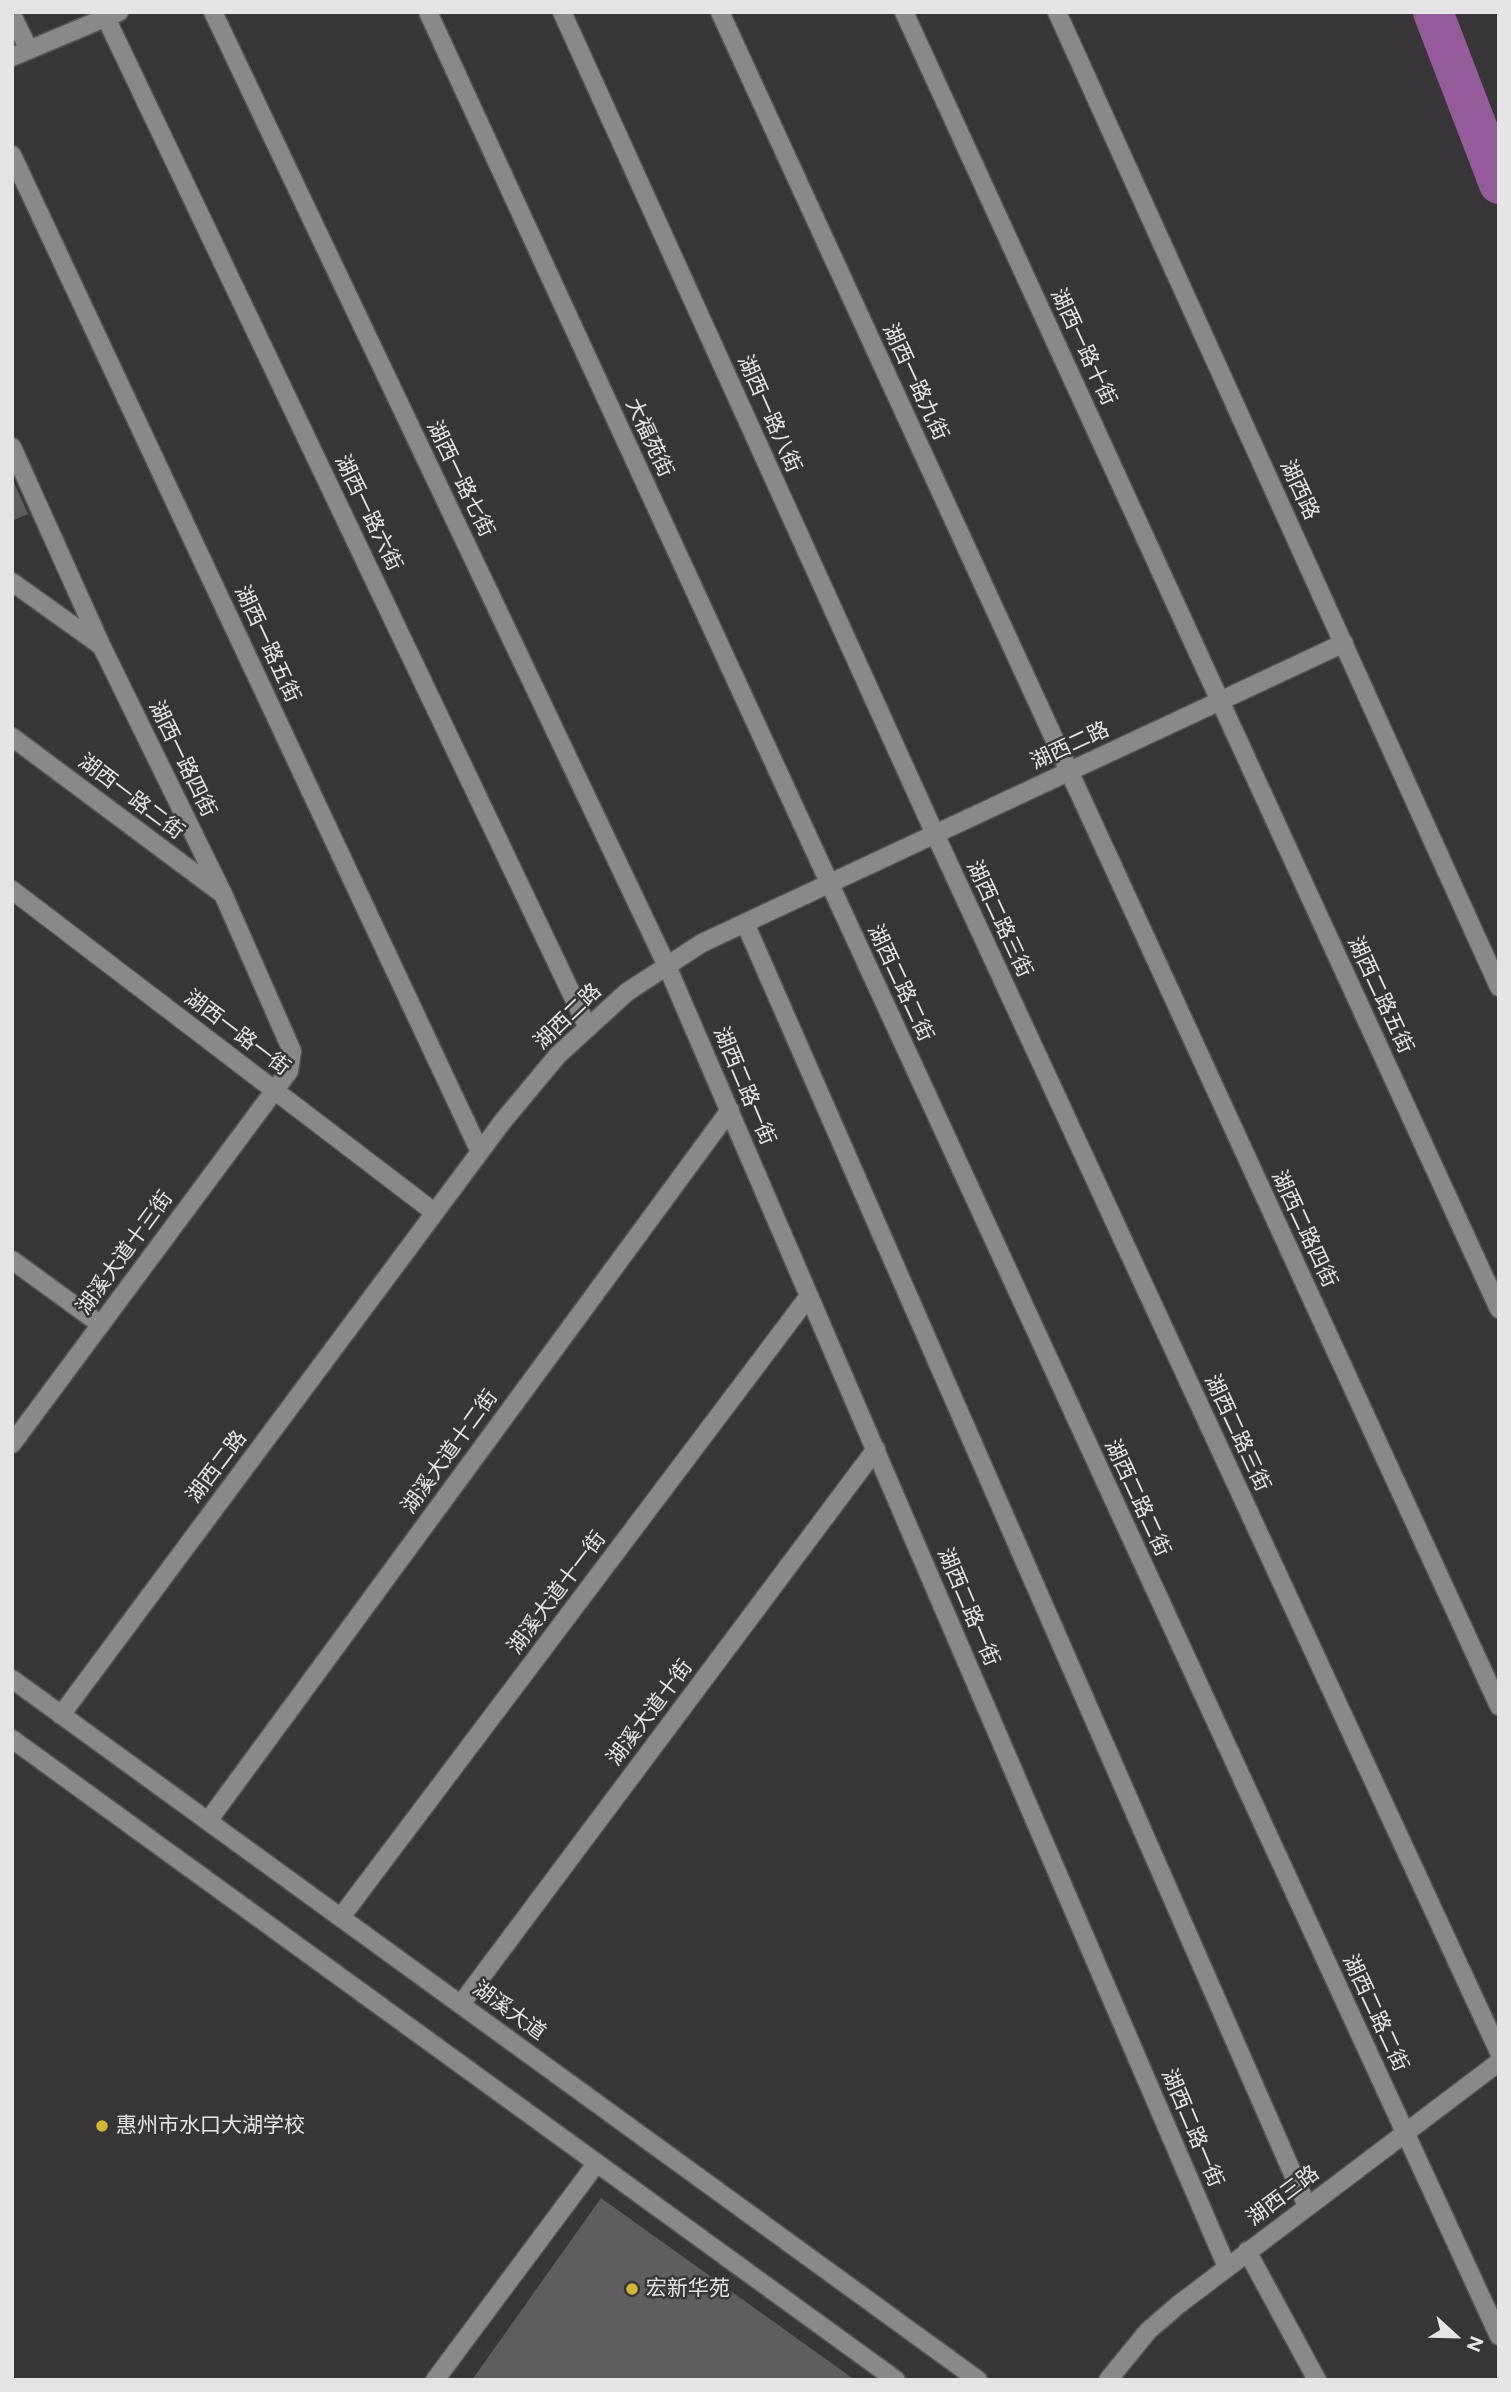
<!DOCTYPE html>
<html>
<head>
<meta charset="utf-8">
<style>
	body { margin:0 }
	#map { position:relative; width:1511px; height:2392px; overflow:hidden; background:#383538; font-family:Figtree,sans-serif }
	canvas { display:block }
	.frame { position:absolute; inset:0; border:14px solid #e6e4e6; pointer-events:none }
	.north { position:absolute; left:1420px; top:2301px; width:70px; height:70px; -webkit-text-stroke:5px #383538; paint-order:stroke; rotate:112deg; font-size:19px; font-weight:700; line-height:28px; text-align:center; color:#e6e4e6 }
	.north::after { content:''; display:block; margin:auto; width:24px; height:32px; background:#e6e4e6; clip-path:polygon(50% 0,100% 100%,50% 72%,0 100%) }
</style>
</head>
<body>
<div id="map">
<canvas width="1511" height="2392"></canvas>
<div class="frame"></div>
<div class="north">N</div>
</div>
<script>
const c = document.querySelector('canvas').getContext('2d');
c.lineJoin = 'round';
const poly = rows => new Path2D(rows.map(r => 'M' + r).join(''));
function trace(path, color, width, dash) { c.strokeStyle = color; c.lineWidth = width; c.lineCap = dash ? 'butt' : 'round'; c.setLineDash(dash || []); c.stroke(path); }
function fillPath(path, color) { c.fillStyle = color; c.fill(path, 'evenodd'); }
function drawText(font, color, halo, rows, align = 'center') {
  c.font = font + ' Figtree,"Noto Sans SC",sans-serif'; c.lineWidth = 5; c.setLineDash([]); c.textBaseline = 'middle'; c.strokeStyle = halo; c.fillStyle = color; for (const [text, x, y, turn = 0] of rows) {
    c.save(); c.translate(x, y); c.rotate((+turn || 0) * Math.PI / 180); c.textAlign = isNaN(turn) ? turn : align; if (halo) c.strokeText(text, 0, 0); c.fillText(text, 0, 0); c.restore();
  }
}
trace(poly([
	[1433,12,1499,184]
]), '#955b9a', 40);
fillPath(poly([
	[12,478,28,514,12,521],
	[601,2198,855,2380,472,2380]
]), '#605d60');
const minor = poly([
	[213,12,667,966,1227,2267],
	[428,12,1499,2336],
	[562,12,935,834,1499,2052],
	[720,12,1499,1706],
	[904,12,1499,1309],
	[1057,12,1499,987],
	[12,15,29,50],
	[106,18,588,1028],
	[12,57,119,12],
	[12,155,480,1152],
	[12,447,101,645,223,894,292,1051,289,1071,12,1444],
	[12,582,100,645],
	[12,737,220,892],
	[12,890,434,1212],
	[745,923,1307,2206],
	[12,1260,100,1324],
	[61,1715,503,1121,558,1055,627,992,702,943,1344,643],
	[208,1821,730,1110],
	[341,1917,809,1296],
	[461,2004,876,1449],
	[1247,2251,1317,2380],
	[435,2380,596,2164],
	[1108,2380,1148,2331,1178,2305,1499,2062]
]);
const tertiary = poly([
	[12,1679,978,2380],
	[12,1739,896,2380]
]);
trace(minor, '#575457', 21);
trace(tertiary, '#575457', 21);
trace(minor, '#8b888b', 18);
trace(tertiary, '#8b888b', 18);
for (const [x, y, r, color] of [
	[102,2126,7,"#d6b534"],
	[632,2289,7,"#d6b534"]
]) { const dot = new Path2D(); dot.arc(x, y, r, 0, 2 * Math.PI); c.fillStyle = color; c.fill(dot); trace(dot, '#383538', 2.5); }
drawText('21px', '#e6e4e6', '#383538', [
	["湖西一路十街",1083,347,65],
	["湖西一路九街",915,382,65],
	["湖西一路八街",769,414,66],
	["大福苑街",649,438,65],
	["湖西一路七街",460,479,64],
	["湖西路",1299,490,65],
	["湖西一路六街",368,513,64],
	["湖西一路五街",267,644,65],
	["湖西二路",1070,746,-25],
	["湖西一路四街",182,759,64],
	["湖西一路二街",131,797,37],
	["湖西二路三街",999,919,65],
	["湖西二路二街",900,983,65],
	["湖西二路五街",1380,995,65],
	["湖西二路",568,1017,-44],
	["湖西一路一街",237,1033,37],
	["湖西二路一街",744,1086,67],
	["湖西二路四街",1304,1229,65],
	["湖溪大道十三街",125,1253,-54],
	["湖西二路三街",1237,1433,65],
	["湖溪大道十二街",450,1452,-54],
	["湖西二路",217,1467,-53],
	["湖西二路二街",1137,1498,65],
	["湖溪大道十一街",557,1593,-53],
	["湖西二路一街",968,1607,67],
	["湖溪大道十街",650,1713,-53],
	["湖溪大道",509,2011,36],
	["湖西二路二街",1375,2013,65],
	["湖西二路一街",1192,2128,67],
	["湖西三路",1283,2196,-37]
]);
drawText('21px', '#e6e4e6', '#383538', [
	["惠州市水口大湖学校",116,2126],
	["宏新华苑",646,2289]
], 'left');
</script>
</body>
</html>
